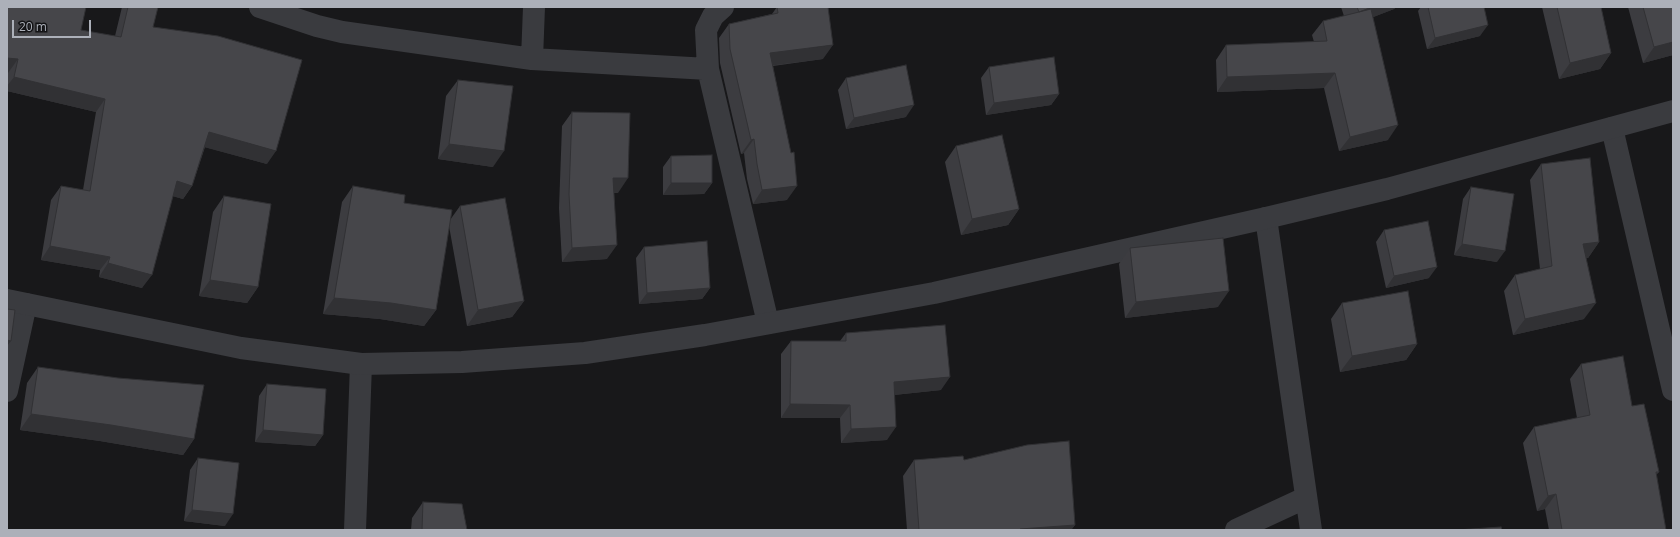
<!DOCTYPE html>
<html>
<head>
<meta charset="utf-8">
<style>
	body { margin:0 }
	#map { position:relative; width:1680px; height:537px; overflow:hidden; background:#18181a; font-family:"Open Sans",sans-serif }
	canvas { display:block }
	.frame { position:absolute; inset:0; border:8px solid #acb0b9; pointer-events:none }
	.scale { position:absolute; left:12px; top:20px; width:79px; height:18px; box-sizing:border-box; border:2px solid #acb0b9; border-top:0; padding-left:5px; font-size:12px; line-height:14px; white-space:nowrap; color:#acb0b9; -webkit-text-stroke:3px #131315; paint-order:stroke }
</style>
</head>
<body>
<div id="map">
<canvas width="1680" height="537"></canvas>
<div class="frame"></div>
<div class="scale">20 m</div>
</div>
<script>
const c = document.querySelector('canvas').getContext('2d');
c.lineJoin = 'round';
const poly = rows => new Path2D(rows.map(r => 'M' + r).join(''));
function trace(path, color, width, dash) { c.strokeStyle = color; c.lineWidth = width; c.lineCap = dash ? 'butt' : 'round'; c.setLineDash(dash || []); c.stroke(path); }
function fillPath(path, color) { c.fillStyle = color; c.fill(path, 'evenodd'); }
trace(poly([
	[260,7,317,26,342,32,532,59,708,69],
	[723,7,713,16,706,30,708,69,768,323],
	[532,59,534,7],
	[1612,128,1673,390],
	[1266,218,1311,530],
	[7,391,26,304],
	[355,530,361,364],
	[1236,530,1305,498]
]), '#3a3b3f', 22);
trace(poly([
	[7,300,241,348,361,364,462,362,585,353,705,335,934,293,1266,218,1387,189,1673,111]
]), '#3a3b3f', 22);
fillPath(poly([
	[7,7,81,30,115,36,122,7,158,7,153,27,267,164,205,147,192,186,183,199,173,196,142,288,99,277,100,270,41,260,51,200,61,186,83,190,96,112,7,91,7,77,8,73],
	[777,7,823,59,773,66,787,200,753,204,747,179,744,153,741,154,720,63,719,38,729,24,772,14],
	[1341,7,1396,7,1394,9,1373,17,1388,140,1339,151,1324,88,1217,92,1216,60,1226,45,1314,42,1312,35,1323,21,1344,16],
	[1421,7,1484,7,1480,36,1427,49,1418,11],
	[1542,7,1601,7,1611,53,1600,69,1559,79],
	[1628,7,1673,7,1673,55,1643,63],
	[989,67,1059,94,1051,105,986,115,981,78],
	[846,78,906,117,846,129,838,90],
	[458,80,493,167,438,159,446,96],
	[572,112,618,193,614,193,607,259,562,262,559,208,562,126],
	[956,146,1019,209,1008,225,961,235,945,162],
	[671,156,712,183,704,194,663,195,663,167],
	[1541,164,1599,242,1588,258,1586,258,1584,319,1513,335,1504,291,1515,275,1540,269,1530,180],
	[353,186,404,203,450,220,460,206,524,301,512,317,467,326,449,226,436,310,424,326,380,319,323,314,342,202],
	[1471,187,1497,262,1454,255,1463,199],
	[224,196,258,287,247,303,199,296,213,212],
	[1384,230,1429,278,1386,288,1376,242],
	[644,247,710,288,702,299,639,304,636,258],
	[1130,248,1218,307,1125,318,1119,264],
	[1342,303,1417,344,1406,360,1340,372,1331,319],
	[846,333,941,390,894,395,887,440,841,443,840,418,781,418,781,354,791,341,840,341],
	[1581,364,1632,406,1659,472,1656,475,1666,530,1549,530,1545,509,1537,511,1523,443,1534,427,1577,418,1570,379],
	[38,367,194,439,183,455,100,441,20,430,27,383],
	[267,384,323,435,315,446,255,442,259,396],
	[198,458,225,526,184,521,190,470],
	[914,460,964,460,1075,525,1071,530,907,530,903,476],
	[423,502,467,530,411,530,412,518]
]), '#3c3c40');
fillPath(poly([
	[1372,7,1396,7,1394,9,1348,27,1359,12],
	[1488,25,1480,36,1427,49,1435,38],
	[1673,42,1673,55,1643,63,1654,47],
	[833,45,823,59,760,67,770,53],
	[1611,53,1600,69,1559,79,1570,63],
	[7,58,18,59,8,73,7,73],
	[1335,73,1324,88,1217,92,1227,77],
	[14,77,105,99,96,112,7,91,7,86],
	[1059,94,1051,105,986,115,994,103],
	[914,105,906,117,846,129,854,118],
	[1398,125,1388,140,1339,151,1350,137],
	[209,132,276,151,267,164,200,146],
	[754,139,744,153,741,154,751,140],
	[449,144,504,151,493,167,438,159],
	[613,178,628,178,618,193,603,192],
	[177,181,192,186,183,199,168,195],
	[671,183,712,183,704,194,663,195],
	[797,186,787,200,753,204,762,190],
	[1019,209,1008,225,961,235,972,219],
	[1599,242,1588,258,1572,260,1583,244],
	[1462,244,1505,251,1497,262,1454,255],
	[617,245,607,259,562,262,572,248],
	[50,246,110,257,100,270,41,260],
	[108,263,152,275,142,288,99,277],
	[1437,267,1429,278,1386,288,1394,276],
	[210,280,258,287,247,303,199,296],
	[710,288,702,299,639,304,647,293],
	[1229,291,1218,307,1125,318,1136,302],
	[334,298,391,303,436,310,424,326,380,319,323,314],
	[524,301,512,317,467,326,478,310],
	[1596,303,1584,319,1513,335,1525,319],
	[7,340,11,341,7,346],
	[1417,344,1406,360,1340,372,1352,356],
	[950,377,941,390,884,396,894,382],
	[790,404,850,405,840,418,781,418],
	[31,414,111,425,194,439,183,455,100,441,20,430],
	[896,427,887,440,841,443,851,429],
	[263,430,323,435,315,446,255,442],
	[1556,494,1545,509,1537,511,1548,496],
	[192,510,233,514,225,526,184,521],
	[1075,525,1071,530,1019,530,1020,529]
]), '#313134');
const building = poly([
	[7,7,86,7,81,30,121,37,128,7,158,7,153,27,218,36,302,60,276,151,209,132,192,186,177,181,152,275,108,263,110,257,50,246,61,186,90,191,105,99,14,77,18,59,7,58,7,7],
	[777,7,828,7,833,45,770,53,791,153,794,152,797,186,762,190,757,164,754,139,751,140,730,49,729,24,778,13,777,7],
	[1357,7,1372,7,1359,12,1357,7],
	[1428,7,1484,7,1488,25,1435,38,1428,7],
	[1557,7,1601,7,1611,53,1570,63,1557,7],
	[1643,7,1673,7,1673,42,1654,47,1643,7],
	[1371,9,1398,125,1350,137,1335,73,1227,77,1226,45,1327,41,1323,21,1371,9],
	[1054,57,1059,94,994,103,989,67,1054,57],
	[906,65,914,105,854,118,846,78,906,65],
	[458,80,513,86,504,151,449,144,458,80],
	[572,112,630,113,628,178,613,178,617,245,572,248,569,194,572,112],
	[1002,135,1019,209,972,219,956,146,1002,135],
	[712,155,712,183,671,183,671,156,712,155],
	[1590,158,1599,242,1583,244,1596,303,1525,319,1515,275,1552,266,1541,164,1590,158],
	[353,186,405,195,404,203,452,210,436,310,391,303,334,298,353,186],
	[1471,187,1514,194,1505,251,1462,244,1471,187],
	[224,196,271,204,258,287,210,280,224,196],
	[505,198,524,301,478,310,460,206,505,198],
	[1428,221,1437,267,1394,276,1384,230,1428,221],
	[1223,238,1229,291,1136,302,1130,248,1223,238],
	[707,241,710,288,647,293,644,247,707,241],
	[1408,291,1417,344,1352,356,1342,303,1408,291],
	[7,309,15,310,11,341,7,340,7,309],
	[945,325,950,377,894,382,896,427,851,429,850,405,790,404,791,341,846,341,846,333,945,325],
	[1623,356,1632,406,1644,404,1659,472,1656,472,1666,530,1562,530,1556,494,1548,496,1534,427,1590,415,1581,364,1623,356],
	[38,367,118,378,204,385,194,439,111,425,31,414,38,367],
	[267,384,326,389,323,435,263,430,267,384],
	[1069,441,1075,525,1020,529,1020,530,919,530,914,460,963,456,964,460,1027,445,1069,441],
	[198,458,239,463,233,514,192,510,198,458],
	[423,502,462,504,467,530,422,530,423,502],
	[1501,527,1502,530,1456,530,1501,527]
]);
fillPath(building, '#46464a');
trace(building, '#313134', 1);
</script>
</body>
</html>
